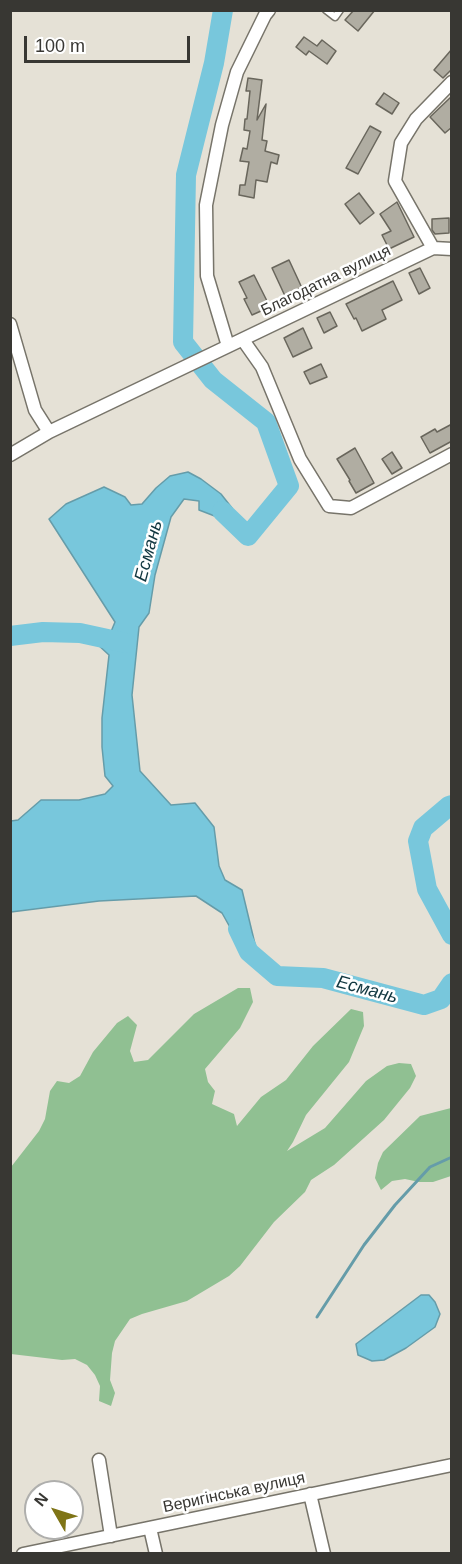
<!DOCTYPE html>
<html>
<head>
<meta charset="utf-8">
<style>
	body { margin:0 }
	#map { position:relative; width:462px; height:1564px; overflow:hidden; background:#e5e1d6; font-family:Helvetica,sans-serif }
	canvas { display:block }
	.frame { position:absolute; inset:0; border:12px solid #383733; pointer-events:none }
	.north { position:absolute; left:24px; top:1480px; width:60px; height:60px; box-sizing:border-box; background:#fff; border:2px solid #afafad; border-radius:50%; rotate:309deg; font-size:16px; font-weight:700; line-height:24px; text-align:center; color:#383733 }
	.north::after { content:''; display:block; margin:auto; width:21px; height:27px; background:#7f7416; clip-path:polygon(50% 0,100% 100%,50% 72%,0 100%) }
	.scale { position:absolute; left:24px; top:36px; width:166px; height:27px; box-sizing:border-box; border:3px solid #383733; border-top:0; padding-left:8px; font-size:18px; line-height:21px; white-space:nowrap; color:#383733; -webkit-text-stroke:4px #fff; paint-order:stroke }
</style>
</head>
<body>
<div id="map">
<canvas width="462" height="1564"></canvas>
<div class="frame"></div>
<div class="north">N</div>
<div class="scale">100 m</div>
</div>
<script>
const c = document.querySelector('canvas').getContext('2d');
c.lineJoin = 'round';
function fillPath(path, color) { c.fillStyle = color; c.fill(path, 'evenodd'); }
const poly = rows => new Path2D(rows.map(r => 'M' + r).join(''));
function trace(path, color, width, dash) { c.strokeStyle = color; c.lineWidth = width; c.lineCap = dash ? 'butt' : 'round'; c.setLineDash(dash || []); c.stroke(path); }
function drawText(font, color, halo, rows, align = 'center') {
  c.font = font + ' Helvetica,sans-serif'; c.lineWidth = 5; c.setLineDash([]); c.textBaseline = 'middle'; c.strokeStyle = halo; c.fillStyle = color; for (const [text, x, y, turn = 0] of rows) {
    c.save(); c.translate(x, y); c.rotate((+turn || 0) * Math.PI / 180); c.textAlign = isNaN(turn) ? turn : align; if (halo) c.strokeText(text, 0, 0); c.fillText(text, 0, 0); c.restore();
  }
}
fillPath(poly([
	[238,988,250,988,253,1002,240,1028,205,1069,208,1082,215,1091,212,1104,234,1114,237,1126,261,1097,286,1080,313,1046,351,1009,363,1012,364,1026,349,1062,306,1115,293,1142,287,1151,325,1128,366,1081,387,1066,399,1063,411,1064,416,1076,410,1088,384,1120,334,1165,311,1180,305,1192,274,1222,240,1266,229,1276,187,1301,142,1314,130,1319,115,1341,112,1353,110,1380,115,1393,111,1406,99,1401,100,1386,95,1375,87,1365,75,1359,62,1360,11,1354,11,1167,39,1131,45,1119,50,1091,57,1081,69,1083,80,1076,93,1052,117,1023,128,1016,137,1025,130,1051,134,1062,148,1060,194,1014],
	[451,1108,451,1176,433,1182,419,1182,405,1179,392,1181,381,1190,375,1178,378,1163,383,1152,420,1116]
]), '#90c092');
const water = poly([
	[188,472,201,479,221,494,232,508,239,528,225,520,199,510,199,501,184,499,171,517,155,575,149,613,139,627,132,695,140,771,171,805,195,803,214,827,219,866,225,880,242,890,255,944,249,952,236,938,222,913,196,896,99,901,11,912,11,821,18,820,41,800,79,800,105,794,113,786,105,776,102,747,102,718,109,655,96,643,108,639,115,622,49,519,66,504,104,487,125,497,131,505,142,504,156,488,170,476,188,472],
	[421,1295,429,1295,435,1302,440,1314,435,1327,406,1348,384,1360,372,1361,358,1355,356,1344,421,1295]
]);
fillPath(water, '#78c7dc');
trace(water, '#659ca9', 1.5);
trace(poly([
	[317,1317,364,1245,395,1205,430,1167,452,1157]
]), '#659ca9', 3);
trace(poly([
	[222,511,248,536,289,486,266,422,213,380,183,342,186,175,214,63,223,10],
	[10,636,43,632,80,633,126,643],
	[452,805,449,806,423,828,418,841,427,889,452,935],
	[238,929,249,952,277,976,323,978,424,1005,441,999,452,983]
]), '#78c7dc', 20);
const building = poly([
	[354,10,375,10,358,31,345,20,354,10],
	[304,37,317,46,322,40,336,51,327,64,309,51,306,55,296,47,304,37],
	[452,49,452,69,443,78,434,70,452,49],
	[248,78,262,80,257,120,266,104,262,140,267,141,265,151,279,155,277,164,271,162,267,182,256,180,254,198,239,195,240,185,245,185,249,162,240,161,243,148,247,149,250,131,244,130,245,119,247,119,250,91,246,91,248,78],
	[384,93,399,103,392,114,376,104,384,93],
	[452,96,452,127,445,133,430,117,452,96],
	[370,126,381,132,358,174,346,168,370,126],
	[359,193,374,213,360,224,345,204,359,193],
	[397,202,414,237,389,249,382,235,391,231,380,214,397,202],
	[449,218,449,233,435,234,432,230,432,219,449,218],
	[289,260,302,288,285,296,272,268,289,260],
	[420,268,430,288,419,294,409,273,420,268],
	[254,275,270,307,252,315,244,299,247,298,239,282,254,275],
	[393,281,402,300,382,310,386,319,362,331,356,318,354,319,346,304,393,281],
	[330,312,337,326,324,333,317,318,330,312],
	[303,328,312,348,293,357,284,338,303,328],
	[321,364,327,377,310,384,304,372,321,364],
	[452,424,452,441,430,453,421,437,435,429,437,432,452,424],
	[355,448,374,483,356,493,349,481,350,480,337,459,355,448],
	[392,452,402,468,392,474,382,459,392,452]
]);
fillPath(building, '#b0ada2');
trace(building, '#69665c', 1.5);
const service = poly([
	[326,10,335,17,340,10]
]);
const minor = poly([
	[433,248,395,181,401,143,416,119,452,82],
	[10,324,35,410,49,432],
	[243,340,262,367,300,459,329,506,351,508,452,454],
	[228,346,207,276,206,205,222,125,237,72,265,15,269,10],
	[10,455,49,432,433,248,452,249],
	[99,1460,111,1536],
	[310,1494,324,1554],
	[150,1528,156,1554],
	[23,1554,452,1465]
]);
trace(service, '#77746a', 9);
trace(minor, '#77746a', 15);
trace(service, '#fff', 6);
trace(minor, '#fff', 12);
drawText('16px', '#383733', '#fff', [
	["Благодатна вулиця",326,281,-26],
	["Веригінська вулиця",234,1493,-12]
]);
drawText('italic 18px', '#113740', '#fff', [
	["Есмань",149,551,-75],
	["Есмань",367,990,15]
]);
</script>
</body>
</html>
